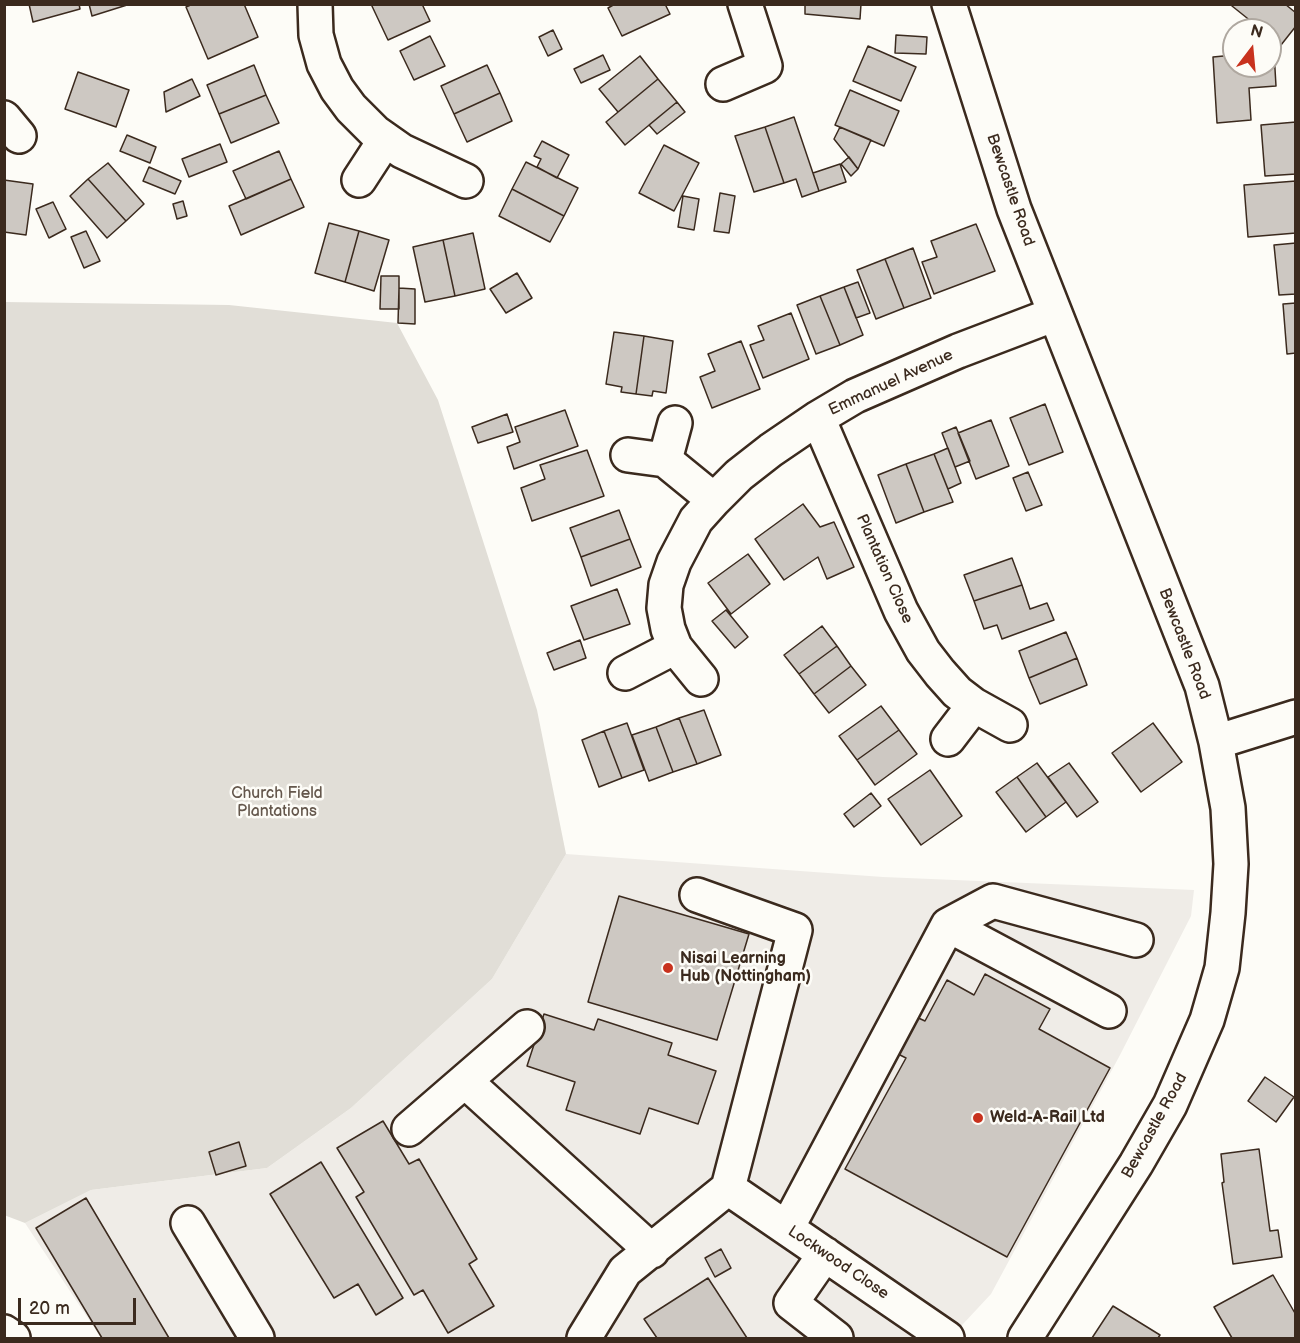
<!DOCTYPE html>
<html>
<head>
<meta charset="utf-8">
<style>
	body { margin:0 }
	#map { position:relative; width:1300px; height:1343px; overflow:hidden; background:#fdfcf7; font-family:"Balsamiq Sans",sans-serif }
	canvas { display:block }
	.frame { position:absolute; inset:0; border:6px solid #3b2a1e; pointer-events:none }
	.north { position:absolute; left:1222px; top:18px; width:60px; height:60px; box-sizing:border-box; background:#fdfcf7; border:2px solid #afa8a0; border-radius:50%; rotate:16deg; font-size:16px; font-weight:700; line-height:24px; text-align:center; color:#3b2a1e }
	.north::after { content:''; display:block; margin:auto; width:21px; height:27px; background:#c8321e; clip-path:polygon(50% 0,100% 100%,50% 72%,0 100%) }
	.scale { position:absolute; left:18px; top:1298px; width:118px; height:27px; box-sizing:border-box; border:3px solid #3b2a1e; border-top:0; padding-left:8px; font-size:18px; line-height:21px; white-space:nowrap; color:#3b2a1e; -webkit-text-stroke:4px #fdfcf7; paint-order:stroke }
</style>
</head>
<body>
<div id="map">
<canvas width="1300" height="1343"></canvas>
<div class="frame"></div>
<div class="north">N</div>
<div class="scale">20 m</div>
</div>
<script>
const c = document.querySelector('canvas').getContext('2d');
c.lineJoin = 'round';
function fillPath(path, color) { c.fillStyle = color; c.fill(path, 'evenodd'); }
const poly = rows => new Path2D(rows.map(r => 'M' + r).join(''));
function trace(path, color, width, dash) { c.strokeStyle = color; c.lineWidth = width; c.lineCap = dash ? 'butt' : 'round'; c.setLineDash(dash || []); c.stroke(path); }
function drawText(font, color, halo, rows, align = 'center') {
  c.font = font + ' "Balsamiq Sans",sans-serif'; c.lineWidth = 5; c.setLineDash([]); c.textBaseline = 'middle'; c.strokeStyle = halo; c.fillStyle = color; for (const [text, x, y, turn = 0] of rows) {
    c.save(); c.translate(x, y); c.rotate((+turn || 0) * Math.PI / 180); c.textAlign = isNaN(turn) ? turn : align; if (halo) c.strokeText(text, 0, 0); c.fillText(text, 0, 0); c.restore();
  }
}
fillPath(poly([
	[566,854,883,877,1194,890,1191,916,1120,1055,991,1294,950,1338,101,1338,25,1223,91,1190,267,1168,351,1108,492,979]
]), '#efece7');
fillPath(poly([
	[4,302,229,305,397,323,438,400,537,710,566,854,492,979,351,1108,267,1168,91,1190,25,1223,4,1215]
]), '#e1ded7');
const building = poly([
	[29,4,79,4,80,9,33,22,29,4],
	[89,4,126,4,127,5,92,16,89,4],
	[193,4,244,4,258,37,208,59,186,7,193,4],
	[371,4,422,4,430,21,388,40,371,4],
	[615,4,665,4,670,14,622,36,608,8,615,4],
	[805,4,861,4,860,19,805,14,805,4],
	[1233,4,1285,4,1296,13,1296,26,1281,45,1270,36,1270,30,1262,30,1232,6,1233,4],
	[553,30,562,49,548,56,539,37,553,30],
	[896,35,927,37,926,54,895,53,896,35],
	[430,36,445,66,414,80,400,51,430,36],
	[868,46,916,67,901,101,853,81,868,46],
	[1270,52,1274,52,1276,86,1249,88,1251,120,1217,123,1213,57,1234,55,1234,66,1270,66,1270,52],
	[603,55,610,70,581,83,574,69,603,55],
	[640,56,658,79,618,112,599,89,640,56],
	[254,65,266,95,219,114,207,85,254,65],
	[487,65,500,93,454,114,441,86,487,65],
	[78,72,129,90,116,127,65,109,78,72],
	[192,79,200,96,166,112,164,92,192,79],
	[658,79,677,102,625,145,606,122,658,79],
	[850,90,899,111,884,146,835,125,850,90],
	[500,93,512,121,467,142,454,114,500,93],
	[266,95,279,123,231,143,219,114,266,95],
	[677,102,685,112,657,134,649,125,677,102],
	[794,117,819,191,802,197,796,179,784,183,765,127,794,117],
	[1296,122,1296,174,1265,176,1261,125,1296,122],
	[765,127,784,183,754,192,735,136,765,127],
	[840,127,871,140,858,169,834,139,840,127],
	[127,135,156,147,150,163,120,151,127,135],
	[542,141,569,155,557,178,537,167,541,159,534,156,542,141],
	[220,144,227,162,189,177,182,159,220,144],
	[664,145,699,163,674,211,639,193,664,145],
	[279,151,291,179,246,199,233,171,279,151],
	[849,157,858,169,851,176,841,164,849,157],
	[526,162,578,188,564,216,512,189,526,162],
	[108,163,144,204,126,221,88,179,108,163],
	[840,164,846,182,819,191,813,173,840,164],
	[149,167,181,181,175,194,143,181,149,167],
	[88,179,126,221,107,238,70,196,88,179],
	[291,179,304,207,241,235,229,206,291,179],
	[4,180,33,184,26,235,4,232,4,180],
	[1296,181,1296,233,1248,237,1244,185,1296,181],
	[512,189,564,216,550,242,499,216,512,189],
	[720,193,735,196,729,233,714,231,720,193],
	[683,196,699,199,694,230,678,227,683,196],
	[183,201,187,216,177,219,173,204,183,201],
	[53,202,66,229,49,238,36,209,53,202],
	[329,223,359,231,345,282,315,273,329,223],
	[976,224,995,271,934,294,922,262,937,257,931,241,976,224],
	[86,231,100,261,84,268,71,237,86,231],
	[359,231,389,240,374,291,345,282,359,231],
	[473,233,485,289,455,296,443,240,473,233],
	[443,240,455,296,425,302,413,247,443,240],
	[1296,243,1296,294,1279,295,1274,245,1296,243],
	[913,248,931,298,904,308,885,259,913,248],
	[885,259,904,308,876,319,857,270,885,259],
	[517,273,532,298,506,313,490,289,517,273],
	[381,276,399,276,399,309,380,309,381,276],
	[858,282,870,313,856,318,844,287,858,282],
	[844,287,863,335,840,345,820,296,844,287],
	[399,288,415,289,415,324,398,323,399,288],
	[820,296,840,345,816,354,797,305,820,296],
	[1296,303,1296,353,1287,354,1283,304,1296,303],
	[791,313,809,359,763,378,750,345,764,340,758,326,791,313],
	[614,332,644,336,636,394,621,392,622,387,606,384,614,332],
	[644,336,673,341,666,393,653,391,652,396,636,394,644,336],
	[741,341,760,389,712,408,700,377,715,371,708,354,741,341],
	[1045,404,1063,452,1029,465,1010,418,1045,404],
	[565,410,578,446,514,469,507,447,520,442,515,427,565,410],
	[507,414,513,432,478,443,472,427,507,414],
	[991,420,1009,466,976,479,958,433,991,420],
	[956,427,970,461,955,467,942,433,956,427],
	[948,448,961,483,948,489,934,454,948,448],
	[587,450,604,496,532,521,521,488,545,479,540,465,587,450],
	[934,454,953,502,924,512,906,464,934,454],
	[906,464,924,512,896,523,878,475,906,464],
	[1028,472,1042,505,1026,511,1013,478,1028,472],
	[803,504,820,527,834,522,854,567,827,579,818,557,784,580,755,539,803,504],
	[619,510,630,539,581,557,570,528,619,510],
	[630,539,641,567,591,586,581,557,630,539],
	[748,554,770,584,731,614,708,583,748,554],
	[1012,558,1022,585,974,601,964,575,1012,558],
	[1022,585,1030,609,1047,603,1054,620,1002,639,997,625,984,629,974,601,1022,585],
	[617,589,630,624,584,640,571,606,617,589],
	[726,610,748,637,735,648,712,621,726,610],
	[822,626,837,646,799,674,784,655,822,626],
	[1066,632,1077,658,1029,678,1019,651,1066,632],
	[580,640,586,658,554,670,547,653,580,640],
	[837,646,851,666,814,694,799,674,837,646],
	[1077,658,1087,685,1040,704,1029,678,1077,658],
	[851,666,866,685,829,713,814,694,851,666],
	[881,706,899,730,857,760,839,736,881,706],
	[704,710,721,755,697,764,679,718,704,710],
	[679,718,697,764,673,772,656,727,679,718],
	[627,723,644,770,622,778,604,731,627,723],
	[1153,723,1182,762,1141,792,1112,753,1153,723],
	[656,727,673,772,649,781,632,735,656,727],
	[899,730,917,754,875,785,857,760,899,730],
	[604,731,622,778,599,787,582,740,604,731],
	[1037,763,1066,802,1046,817,1017,777,1037,763],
	[1069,763,1098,802,1077,817,1048,777,1069,763],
	[930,770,962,816,921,845,888,799,930,770],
	[1017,777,1046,817,1026,832,996,792,1017,777],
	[871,793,881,806,854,827,844,814,871,793],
	[619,896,749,934,717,1040,588,1002,619,896],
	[985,974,1050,1009,1039,1029,1110,1068,1007,1257,845,1169,906,1058,894,1052,914,1016,925,1021,947,980,974,995,985,974],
	[544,1014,594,1030,598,1019,672,1043,668,1055,716,1071,698,1124,649,1108,640,1134,566,1110,575,1082,527,1066,544,1014],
	[1265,1077,1294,1097,1276,1122,1248,1101,1265,1077],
	[383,1121,409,1164,419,1159,477,1259,469,1264,494,1306,448,1333,423,1290,414,1295,356,1197,364,1192,337,1148,383,1121],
	[239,1142,246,1166,216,1175,209,1152,239,1142],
	[1259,1149,1270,1231,1278,1230,1282,1257,1233,1264,1222,1183,1224,1182,1221,1154,1259,1149],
	[321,1162,403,1298,376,1315,358,1284,334,1298,270,1194,321,1162],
	[86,1198,169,1338,102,1338,36,1228,86,1198],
	[721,1249,731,1268,715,1277,705,1258,721,1249],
	[1273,1275,1296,1315,1296,1338,1232,1338,1214,1307,1273,1275],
	[708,1278,747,1338,657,1338,644,1319,708,1278],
	[1113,1306,1160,1335,1158,1338,1092,1338,1113,1306]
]);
fillPath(building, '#cdc8c2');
trace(building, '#3b2a1e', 1.5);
const minor = poly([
	[315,4,316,35,324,64,337,89,351,108,375,132,402,151,466,181],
	[949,4,1014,209,1202,686,1216,742,1228,808,1231,864,1228,913,1222,968,1207,1020,1170,1105,1136,1164,1025,1338],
	[723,84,765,66,745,4],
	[4,118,19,136],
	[359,180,385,140],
	[818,418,901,611,923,651,940,673,957,692,974,705,1010,725],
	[628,455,665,460,675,423],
	[665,460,714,500],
	[625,673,675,647],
	[701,679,675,647,668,629,664,608,666,585,674,562,696,520,714,500,739,475,771,450,818,418,855,396,958,351,1055,314],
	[948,739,974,705],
	[1216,742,1296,717],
	[948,925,993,901,1136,940],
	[465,1081,652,1251],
	[409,1129,527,1027],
	[728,1188,947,1338],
	[188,1223,257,1338],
	[787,1228,948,925,1109,1011],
	[825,1254,791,1303,836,1338],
	[4,1332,13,1338],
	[584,1338,625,1271,728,1188,795,930,697,895]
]);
trace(minor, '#3b2a1e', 38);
trace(minor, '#fdfcf7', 33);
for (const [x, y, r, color] of [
	[668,968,6,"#c8321e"],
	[978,1118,6,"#c8321e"]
]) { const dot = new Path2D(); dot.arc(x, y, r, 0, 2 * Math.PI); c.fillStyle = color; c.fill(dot); trace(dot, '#fdfcf7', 2); }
drawText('16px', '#3b2a1e', '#fdfcf7', [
	["Bewcastle Road",1010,190,71],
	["Emmanuel Avenue",891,383,-25],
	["Plantation Close",884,569,66],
	["Bewcastle Road",1184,644,69],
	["Bewcastle Road",1155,1126,-61],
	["Lockwood Close",838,1263,34]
]);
drawText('16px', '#64574c', '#fdfcf7', [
	["Church Field",277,794],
	["Plantations",277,812]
]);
drawText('bold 16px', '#3b2a1e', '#fdfcf7', [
	["Nisai Learning",680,959],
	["Hub (Nottingham)",680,977],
	["Weld-A-Rail Ltd",990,1118]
], 'left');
</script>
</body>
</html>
